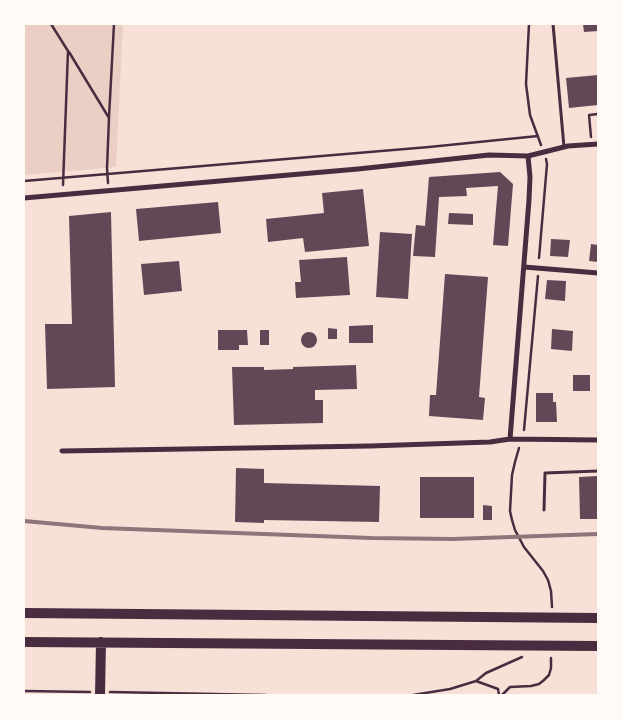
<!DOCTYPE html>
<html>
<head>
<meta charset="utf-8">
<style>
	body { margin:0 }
	#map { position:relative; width:622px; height:719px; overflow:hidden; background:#f7e1d7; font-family:"Open Sans",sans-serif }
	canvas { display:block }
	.frame { position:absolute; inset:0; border:25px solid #fffaf5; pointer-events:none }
</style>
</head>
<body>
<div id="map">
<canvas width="622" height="719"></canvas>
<div class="frame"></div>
</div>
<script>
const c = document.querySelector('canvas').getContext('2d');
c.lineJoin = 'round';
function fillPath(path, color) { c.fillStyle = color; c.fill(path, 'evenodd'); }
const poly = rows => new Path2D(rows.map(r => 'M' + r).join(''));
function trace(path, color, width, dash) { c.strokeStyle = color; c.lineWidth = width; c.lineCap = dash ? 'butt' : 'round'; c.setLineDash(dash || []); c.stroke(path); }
fillPath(poly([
	[24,24,123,24,116,167,24,175]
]), '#ebcfc5');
fillPath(poly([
	[583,24,598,24,598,31,584,32],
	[598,75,598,105,569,108,566,78],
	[500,172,513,184,508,246,493,245,498,186,466,188,467,196,439,197,435,257,413,256,416,225,425,226,429,177],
	[363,189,369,246,305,252,303,238,268,242,266,219,324,213,322,193],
	[218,202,221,233,139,241,136,209],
	[111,212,115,387,47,389,45,324,72,324,69,216],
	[449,213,473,214,473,225,448,224],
	[380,232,412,234,408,299,376,297],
	[551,239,570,240,568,257,550,256],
	[591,244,598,245,598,262,589,261],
	[347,257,350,295,296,298,295,282,301,282,299,260],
	[179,261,182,291,144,295,141,264],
	[445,274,488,277,479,397,485,398,483,420,429,416,430,395,436,395],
	[547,280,566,281,565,301,545,299],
	[373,325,373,343,349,343,349,326],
	[328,328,337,329,337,339,328,339],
	[552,329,573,331,572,351,551,349],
	[218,330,247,330,248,345,239,345,239,350,218,350],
	[260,330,269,330,269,345,260,345],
	'301 340a8 8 0 1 1 16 0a8 8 0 1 1-16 0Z',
	[356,365,357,389,315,390,315,400,323,400,323,423,234,425,232,367,264,367,264,370,293,369,293,367],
	[573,375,590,375,590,391,573,391],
	[536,393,553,393,553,402,556,402,557,422,536,422],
	[236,468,264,469,264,483,380,486,379,522,264,520,264,523,235,522],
	[598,476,598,519,580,519,579,477],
	[420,477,474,477,474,518,420,518],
	[483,505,492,506,492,520,483,520]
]), '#644757');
trace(poly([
	[51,24,68,51,63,185],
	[529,24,526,84,530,115,541,145],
	[69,52,109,118,107,168,108,183],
	[109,117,114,24],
	[591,137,589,115,598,114],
	[24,181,429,147,538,136],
	[539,258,547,164,546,159],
	[524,430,538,276],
	[519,448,515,462,512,475,510,511,512,520,515,530,524,547,543,571,548,580,551,591,552,607],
	[476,681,498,689,499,695],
	[24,691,90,692],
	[110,692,266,695],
	[413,695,450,689,476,681,486,673,522,657],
	[502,695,510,687,531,686,539,684,544,680,549,675,551,668,551,658]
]), '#4a2c40', 2.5);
trace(poly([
	[553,24,564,147],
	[544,510,545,473,598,471]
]), '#4a2c40', 3);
trace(poly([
	[24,198,358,169,489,155,528,156,568,146,598,144],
	[524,267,598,273],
	[510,439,529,200,530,177,528,156],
	[62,451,370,446,490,442,510,439,598,440]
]), '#4a2c40', 5);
trace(poly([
	[24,613,598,618],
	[24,642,598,646],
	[100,695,101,642]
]), '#4a2c40', 10);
trace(poly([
	[24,521,102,528,371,538,453,539,598,534]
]), '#8f747c', 4);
</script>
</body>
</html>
